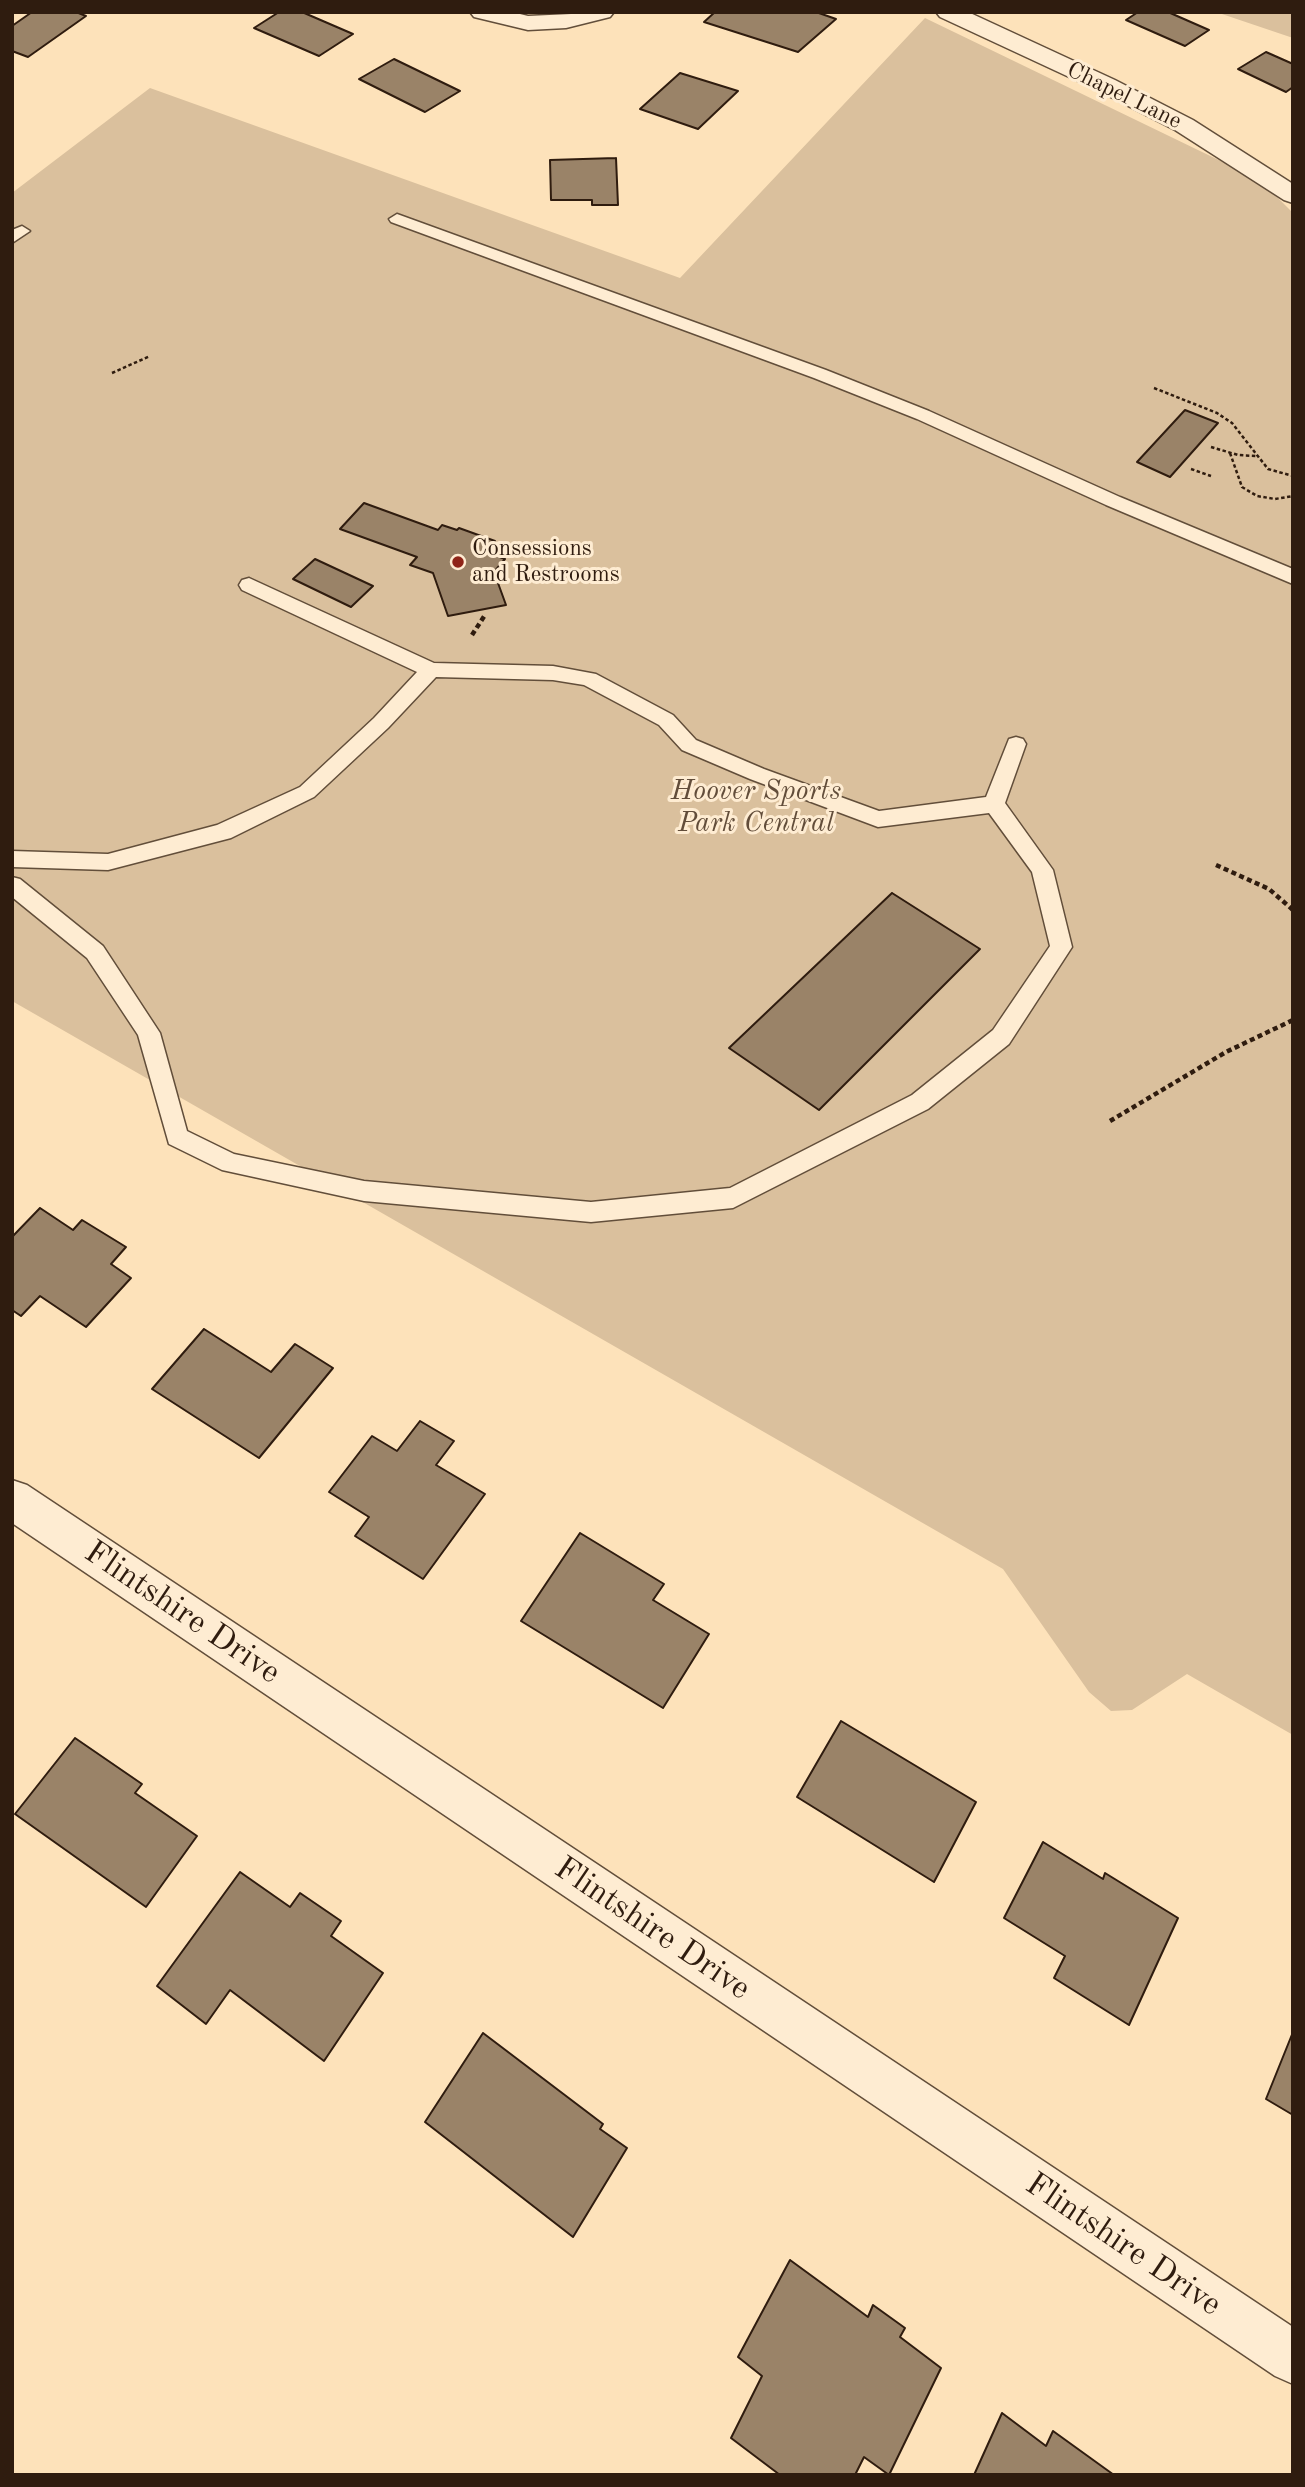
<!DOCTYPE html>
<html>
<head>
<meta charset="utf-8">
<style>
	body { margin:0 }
	#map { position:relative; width:1305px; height:2487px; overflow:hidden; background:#fde2ba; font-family:"Old Standard TT",serif }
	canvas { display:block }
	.frame { position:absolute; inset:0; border:14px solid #2f1c0f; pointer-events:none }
</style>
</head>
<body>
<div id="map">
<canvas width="1305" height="2487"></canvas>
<div class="frame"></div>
</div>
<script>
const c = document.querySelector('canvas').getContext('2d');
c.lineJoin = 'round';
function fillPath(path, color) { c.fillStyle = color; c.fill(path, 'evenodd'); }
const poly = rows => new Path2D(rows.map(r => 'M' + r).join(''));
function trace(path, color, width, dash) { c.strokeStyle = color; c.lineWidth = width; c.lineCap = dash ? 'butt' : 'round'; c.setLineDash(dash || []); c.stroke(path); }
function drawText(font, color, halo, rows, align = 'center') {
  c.font = font + ' "Old Standard TT",serif'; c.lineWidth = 6; c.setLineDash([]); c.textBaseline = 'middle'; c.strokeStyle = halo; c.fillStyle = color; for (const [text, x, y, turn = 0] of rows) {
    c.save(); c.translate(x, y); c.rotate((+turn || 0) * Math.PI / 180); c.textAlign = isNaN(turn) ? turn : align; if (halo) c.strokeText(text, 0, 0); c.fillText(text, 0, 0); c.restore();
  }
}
fillPath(poly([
	[1216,12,1293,12,1293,38],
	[925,18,1260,180,1293,213,1293,1735,1187,1674,1132,1710,1111,1711,1089,1692,1003,1569,12,1001,12,193,150,88,680,278]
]), '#dac09d');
const building = poly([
	[32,12,76,12,86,16,28,57,12,51,12,26,32,12],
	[279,12,302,12,353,34,319,56,254,28,279,12],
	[715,12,816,12,836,19,798,52,704,22,715,12],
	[1138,12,1168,12,1209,30,1185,46,1126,20,1138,12],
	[1266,52,1293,64,1293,87,1286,92,1238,69,1266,52],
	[394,59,460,91,425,112,359,79,394,59],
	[680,73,738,91,698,129,640,109,680,73],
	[616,158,618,205,592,205,592,200,551,200,550,160,616,158],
	[1185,410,1218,423,1170,477,1137,462,1185,410],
	[364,503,438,530,442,525,457,530,459,528,495,541,486,552,505,559,494,572,506,605,448,616,433,573,410,565,417,557,340,529,364,503],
	[315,559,373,586,351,607,293,579,315,559],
	[892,893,980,949,819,1110,729,1048,892,893],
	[40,1208,73,1230,82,1220,126,1247,111,1264,131,1278,86,1327,40,1296,21,1316,12,1310,12,1237,40,1208],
	[204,1329,271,1372,295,1344,333,1368,259,1458,152,1389,204,1329],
	[420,1421,454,1441,436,1465,485,1494,423,1579,355,1536,369,1517,329,1492,372,1436,397,1451,420,1421],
	[580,1533,664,1584,653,1600,709,1634,663,1708,521,1621,580,1533],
	[841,1721,976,1802,934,1882,797,1797,841,1721],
	[75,1738,142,1784,135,1793,197,1836,146,1907,15,1814,75,1738],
	[1043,1842,1103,1879,1105,1873,1178,1918,1129,2025,1054,1978,1065,1956,1004,1918,1043,1842],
	[240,1872,290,1907,300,1893,341,1921,331,1936,383,1973,324,2061,230,1990,206,2024,157,1986,240,1872],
	[1293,2032,1293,2115,1266,2099,1293,2032],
	[483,2033,603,2124,600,2129,627,2148,573,2237,425,2122,483,2033],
	[790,2260,868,2317,873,2305,905,2328,900,2337,941,2368,889,2475,864,2457,855,2475,780,2475,731,2438,762,2376,738,2357,790,2260],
	[1002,2413,1046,2446,1053,2431,1114,2475,974,2475,1002,2413]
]);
fillPath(building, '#9a8368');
trace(building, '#2f1c0f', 2);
const service = poly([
	[397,214,826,370,929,411,1120,497,1293,569,1293,584,1106,505,917,419,814,378,391,222,389,219,397,214],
	[22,226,30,231,12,243,12,230,22,226],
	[249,578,434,663,553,666,596,674,673,715,696,740,764,769,879,811,986,797,1009,739,1016,737,1023,739,1026,744,1005,803,1053,870,1072,947,1009,1044,928,1109,733,1208,591,1222,364,1201,222,1170,169,1144,138,1035,87,958,12,897,12,877,20,879,103,946,160,1033,187,1131,234,1154,364,1181,591,1202,730,1188,912,1095,993,1030,1050,946,1032,872,989,813,878,827,750,779,682,750,659,725,584,685,553,680,436,677,388,728,314,797,231,838,108,870,12,867,12,851,108,854,217,825,300,787,374,718,417,672,242,590,239,585,242,580,249,578]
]);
const minor = poly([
	[470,12,512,12,528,16,614,12,610,17,566,28,528,30,474,17,470,12],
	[12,1480,27,1485,1293,2327,1293,2384,1275,2376,12,1523,12,1480]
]);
const tertiary = poly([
	[936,12,968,12,1115,80,1193,120,1293,184,1293,203,1284,200,1175,130,1097,90,940,17,936,12]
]);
trace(service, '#624e3a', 3);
trace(minor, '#624e3a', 3);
trace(tertiary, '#624e3a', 3);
trace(poly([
	[112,373,150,356],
	[1154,388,1217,413,1232,423,1268,469,1293,476],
	[1211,447,1238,455,1256,456],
	[1230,453,1242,487,1257,496,1275,499,1293,496],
	[1191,469,1211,476]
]), '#2f1c0f', 2.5, [3.5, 2.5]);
trace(poly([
	[472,635,485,615],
	[1216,865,1269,889,1293,910],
	[1110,1121,1226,1052,1293,1020]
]), '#2f1c0f', 4.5, [5, 3.5]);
fillPath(service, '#feecd2');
fillPath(minor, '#feecd2');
fillPath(tertiary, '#feecd2');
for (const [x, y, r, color] of [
	[458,562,7,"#8f2418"]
]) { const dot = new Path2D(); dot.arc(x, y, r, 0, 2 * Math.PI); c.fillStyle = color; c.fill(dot); trace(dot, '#feecd2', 2.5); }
drawText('23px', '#2f1c0f', '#feecd2', [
	["Chapel Lane",1124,96,26]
]);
drawText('23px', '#2f1c0f', '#feecd2', [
	["Consessions",472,549],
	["and Restrooms",472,575]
], 'left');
drawText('italic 28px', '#624d3a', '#feecd2', [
	["Hoover Sports",756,792],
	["Park Central",756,824]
]);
drawText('33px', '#2f1c0f', '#feecd2', [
	["Flintshire Drive",182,1613,34],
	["Flintshire Drive",652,1929,34],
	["Flintshire Drive",1123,2245,34]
]);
</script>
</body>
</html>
